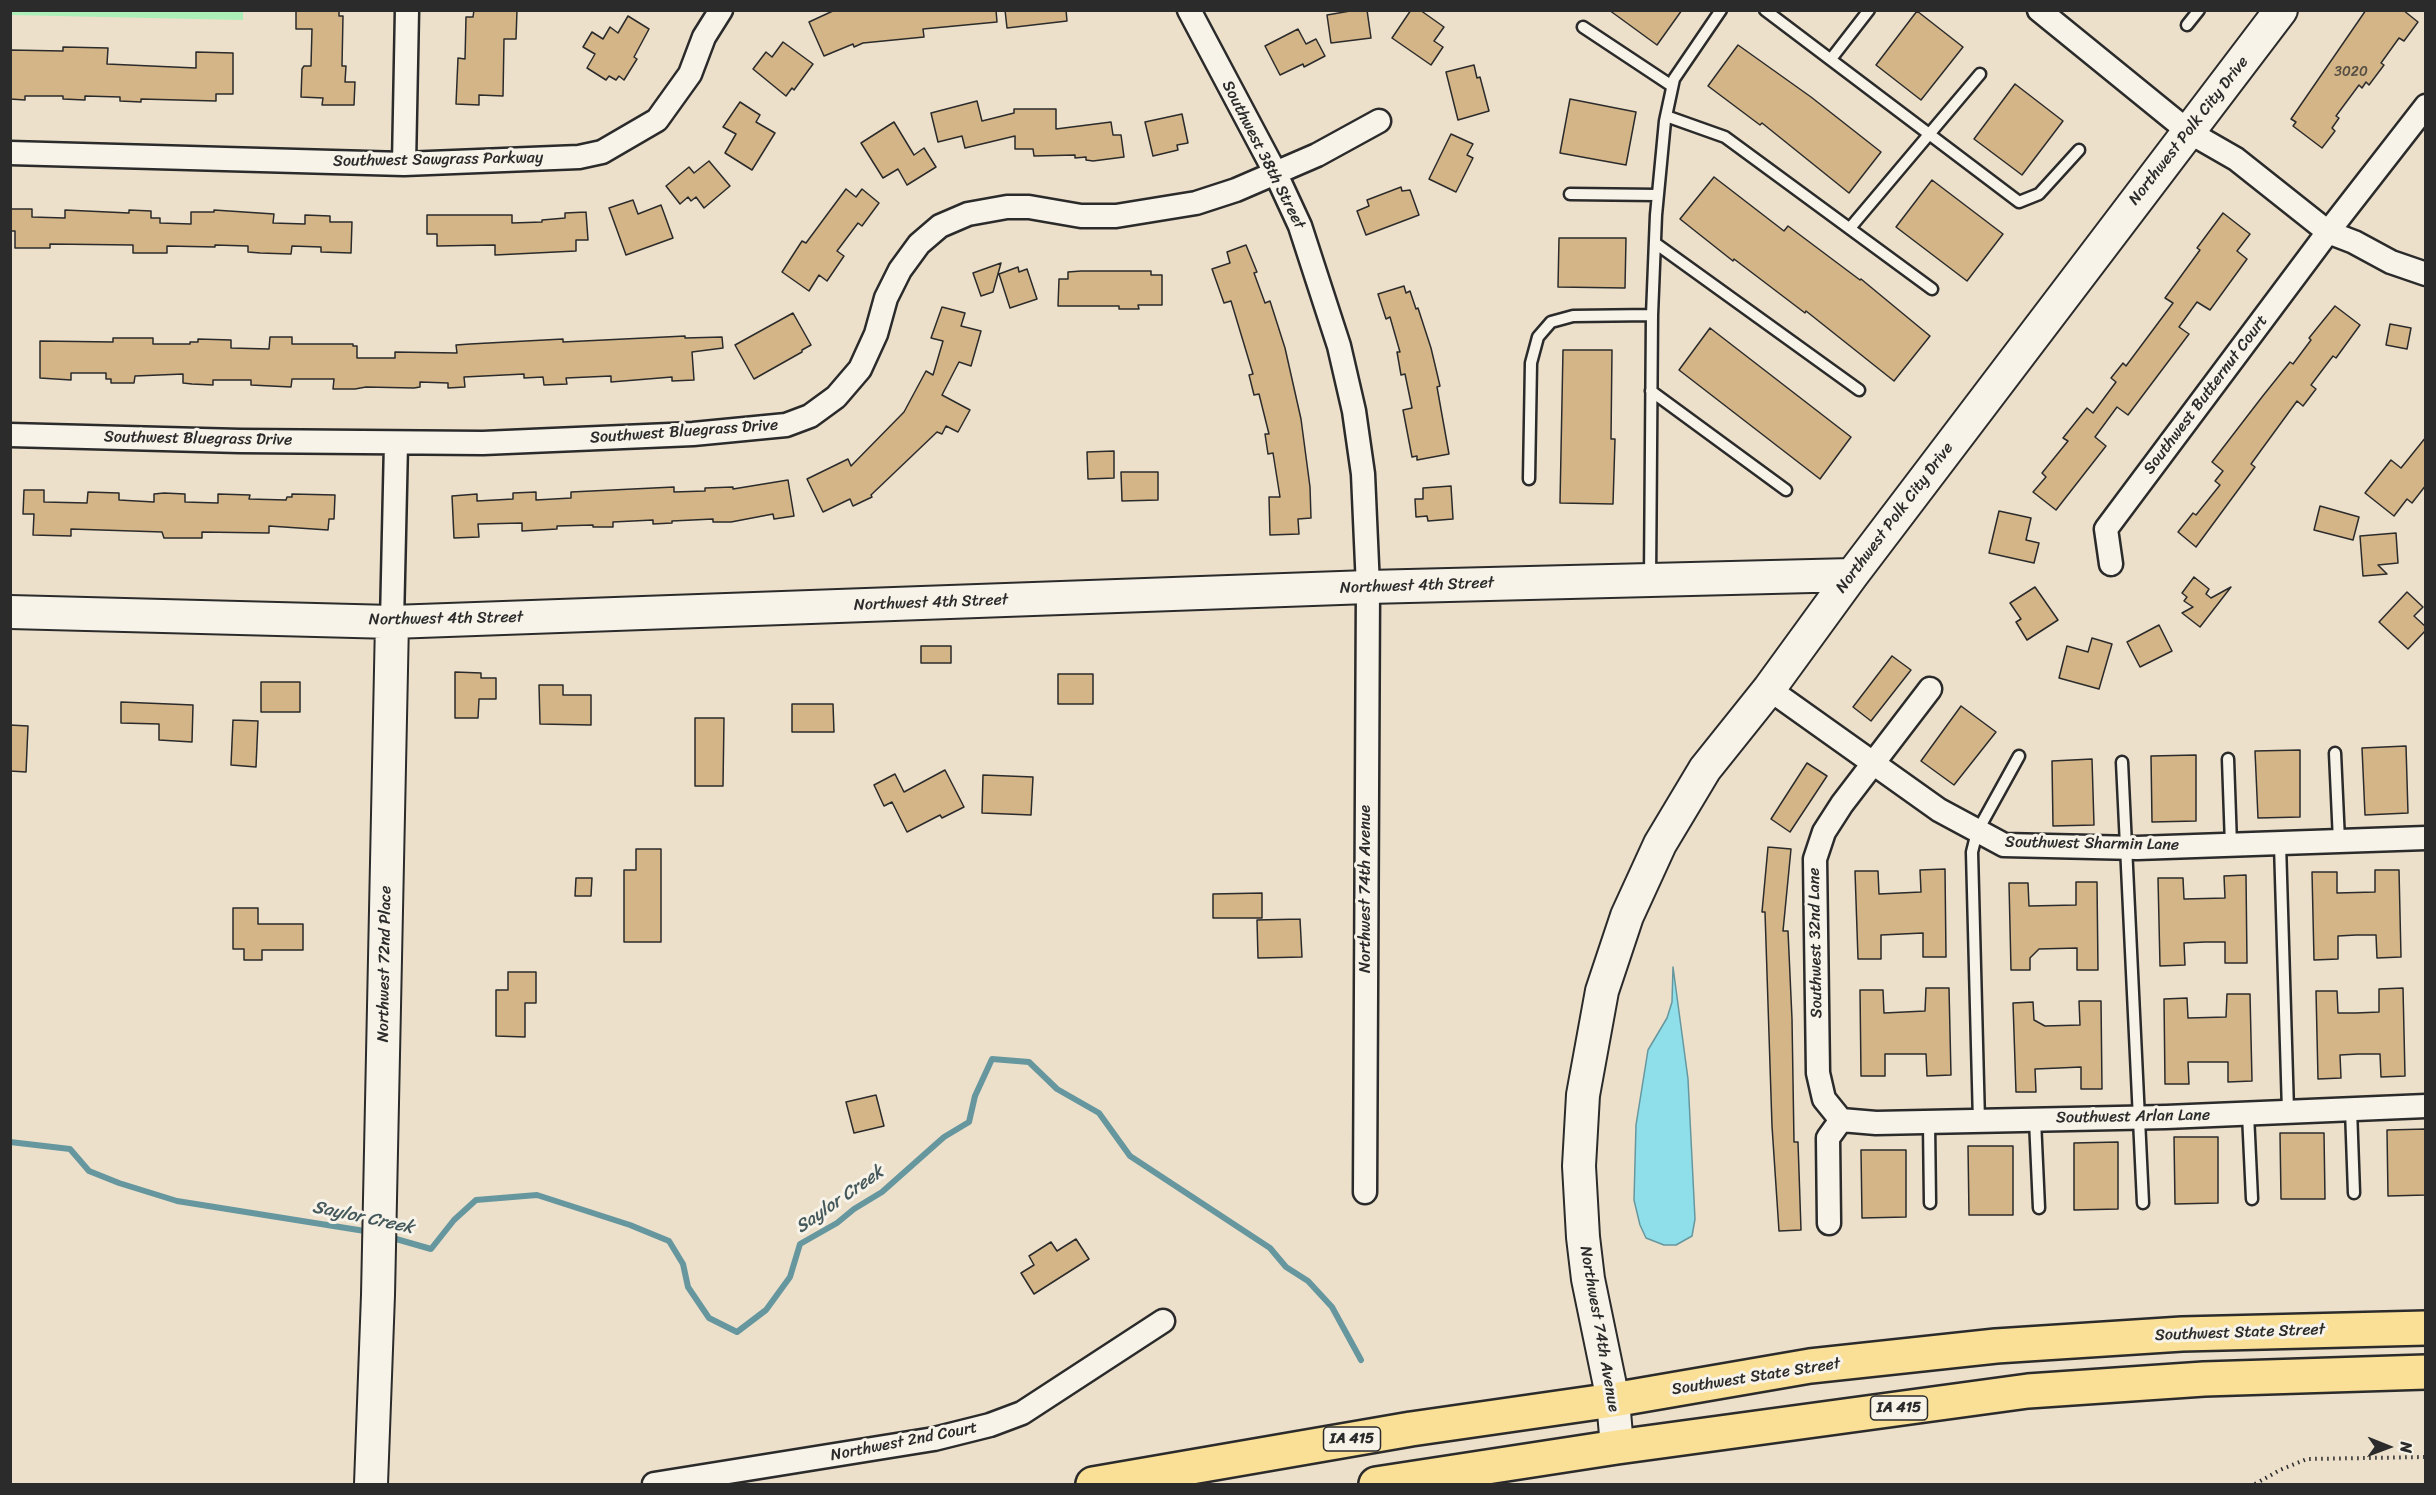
<!DOCTYPE html>
<html>
<head>
<meta charset="utf-8">
<style>
	body { margin:0 }
	#map { position:relative; width:2436px; height:1495px; overflow:hidden; background:#ece0cb; font-family:Sriracha,sans-serif }
	canvas { display:block }
	.frame { position:absolute; inset:0; border:12px solid #2b2b2b; pointer-events:none }
	.north { position:absolute; left:2358px; top:1417px; width:60px; height:60px; -webkit-text-stroke:4px #f7f3e8; paint-order:stroke; rotate:91deg; font-size:16px; font-weight:700; line-height:24px; text-align:center; color:#2b2b2b }
	.north::after { content:''; display:block; margin:auto; width:21px; height:27px; background:#2b2b2b; clip-path:polygon(50% 0,100% 100%,50% 72%,0 100%) }
</style>
</head>
<body>
<div id="map">
<canvas width="2436" height="1495"></canvas>
<div class="frame"></div>
<div class="north">N</div>
</div>
<script>
const c = document.querySelector('canvas').getContext('2d');
c.lineJoin = 'round';
function fillPath(path, color) { c.fillStyle = color; c.fill(path, 'evenodd'); }
const poly = rows => new Path2D(rows.map(r => 'M' + r).join(''));
function trace(path, color, width, dash) { c.strokeStyle = color; c.lineWidth = width; c.lineCap = dash ? 'butt' : 'round'; c.setLineDash(dash || []); c.stroke(path); }
function drawText(font, color, halo, rows, align = 'center') {
  c.font = font + ' Sriracha,sans-serif'; c.lineWidth = 6; c.setLineDash([]); c.textBaseline = 'middle'; c.strokeStyle = halo; c.fillStyle = color; for (const [text, x, y, turn = 0] of rows) {
    c.save(); c.translate(x, y); c.rotate((+turn || 0) * Math.PI / 180); c.textAlign = isNaN(turn) ? turn : align; if (halo) c.strokeText(text, 0, 0); c.fillText(text, 0, 0); c.restore();
  }
}
fillPath(poly([
	[11,10,243,10,243,20,11,15]
]), '#abeeb8');
const water = poly([
	[1673,967,1688,1079,1695,1219,1692,1236,1676,1245,1664,1245,1646,1238,1640,1225,1634,1200,1636,1125,1648,1050,1667,1018,1672,1002,1673,967]
]);
fillPath(water, '#8fdfeb');
trace(water, '#67979e', 1.5);
trace(poly([
	[10,1142,70,1149,89,1171,119,1183,177,1201,371,1232],
	[389,1237,431,1249,454,1220,476,1200,537,1195,630,1225,669,1241,683,1264,688,1287,709,1318,737,1332,766,1310,790,1277,800,1244,837,1223,854,1209,882,1192,944,1137,969,1122,975,1096,992,1059,1029,1062,1057,1089,1099,1113,1130,1156,1270,1248,1286,1267,1308,1281,1332,1307,1361,1360]
]), '#67979e', 6);
const building = poly([
	[296,10,339,10,339,16,343,16,342,66,346,66,345,82,355,82,354,105,322,105,323,98,301,97,302,69,304,66,311,66,312,29,296,29,296,10],
	[474,10,517,10,516,39,504,39,503,96,479,95,479,105,456,104,458,58,465,59,466,17,473,17,474,10],
	[835,10,996,10,997,22,923,29,924,37,863,43,854,47,853,44,824,56,809,22,835,10],
	[1005,10,1066,10,1067,21,1007,28,1005,10],
	[1356,10,1367,10,1371,38,1331,43,1327,15,1356,10],
	[1411,10,1420,10,1444,27,1434,41,1443,47,1431,65,1392,38,1411,10],
	[1609,10,1682,10,1657,45,1609,10],
	[2366,10,2403,10,2418,22,2404,41,2399,38,2381,63,2384,65,2369,85,2366,82,2362,88,2359,85,2336,116,2339,118,2332,128,2335,131,2322,148,2293,126,2296,122,2291,119,2366,10],
	[1917,11,1963,47,1921,100,1876,65,1917,11],
	[628,16,649,29,634,57,637,59,624,80,619,76,616,80,609,76,606,80,587,68,595,54,583,47,592,32,603,39,610,27,618,33,628,16],
	[1298,29,1306,44,1316,39,1325,56,1304,67,1303,64,1280,75,1265,46,1298,29],
	[783,42,813,64,794,90,792,88,786,96,753,69,766,52,772,57,783,42],
	[1738,45,1811,97,1881,152,1849,193,1762,123,1760,125,1708,86,1738,45],
	[63,47,108,48,107,64,151,66,196,68,196,52,233,53,233,94,216,94,216,101,141,99,141,102,120,101,120,97,85,96,85,100,63,99,63,96,25,96,25,100,10,99,10,50,63,51,63,47],
	[1474,65,1477,78,1480,77,1489,111,1458,120,1446,72,1474,65],
	[2015,84,2063,121,2022,175,1974,139,2015,84],
	[1570,99,1636,112,1626,165,1560,153,1570,99],
	[977,101,982,121,1014,113,1014,109,1056,109,1056,129,1111,122,1113,135,1121,135,1124,157,1093,161,1086,160,1086,157,1075,158,1075,155,1034,156,1033,149,1015,149,1015,136,965,148,962,136,938,142,931,113,977,101],
	[740,102,760,115,756,122,775,133,752,170,725,153,736,134,723,127,740,102],
	[1182,114,1188,143,1177,145,1178,150,1153,156,1145,122,1182,114],
	[894,122,914,155,924,148,936,167,907,185,898,169,883,178,861,143,894,122],
	[1451,134,1473,144,1467,155,1473,158,1456,192,1429,179,1451,134],
	[709,161,730,186,704,208,696,197,691,201,688,197,680,204,666,186,689,167,694,173,709,161],
	[1714,177,1784,231,1788,226,1860,280,1861,279,1930,336,1894,381,1806,311,1805,313,1734,259,1733,261,1680,219,1714,177],
	[1932,180,2003,234,1967,281,1896,227,1932,180],
	[1401,187,1402,191,1410,190,1419,215,1366,235,1357,211,1369,206,1367,200,1401,187],
	[846,189,856,197,862,189,879,203,862,226,858,223,837,251,844,256,827,281,819,275,809,291,782,272,802,241,806,243,846,189],
	[633,200,638,214,661,205,673,238,626,255,609,208,633,200],
	[10,209,32,209,32,217,65,218,65,210,129,213,129,210,151,211,151,218,160,218,160,223,191,224,191,212,214,212,214,210,274,214,273,223,305,224,305,215,330,216,330,222,352,222,351,253,321,252,321,247,292,246,291,254,260,253,248,252,248,246,215,245,215,247,167,246,167,253,133,253,133,245,50,244,50,248,15,248,15,231,10,231,10,209],
	[586,212,588,240,576,240,576,251,495,255,495,245,437,246,437,234,427,234,427,215,512,215,512,223,542,222,542,220,565,218,565,213,586,212],
	[2223,213,2250,234,2237,251,2247,259,2210,310,2197,302,2179,327,2189,334,2128,415,2117,407,2095,437,2106,446,2056,510,2033,492,2046,477,2042,473,2068,441,2063,438,2087,408,2093,413,2116,382,2111,378,2123,363,2126,366,2173,303,2165,298,2200,250,2197,248,2223,213],
	[1559,238,1626,238,1625,288,1558,287,1559,238],
	[1246,245,1257,272,1254,273,1265,303,1270,301,1285,348,1301,419,1310,487,1311,518,1298,519,1299,534,1270,535,1269,497,1280,497,1273,453,1268,454,1265,434,1269,434,1259,394,1254,395,1249,375,1253,374,1231,301,1224,303,1212,269,1230,263,1227,252,1246,245],
	[1001,263,993,292,981,296,973,273,1001,263],
	[1018,267,1019,272,1027,269,1037,299,1010,308,999,274,1018,267],
	[1081,271,1151,271,1151,275,1162,275,1162,305,1138,305,1139,309,1119,309,1119,306,1058,306,1059,279,1068,279,1068,272,1081,271],
	[1404,286,1406,293,1410,291,1416,309,1418,308,1431,348,1440,386,1437,387,1449,454,1417,460,1417,456,1412,457,1403,410,1412,408,1405,374,1401,375,1397,352,1400,352,1390,317,1386,319,1378,294,1404,286],
	[2335,306,2360,325,2336,358,2333,356,2311,385,2316,389,2303,406,2297,401,2251,464,2255,467,2196,547,2178,532,2193,513,2196,515,2220,485,2215,481,2223,471,2212,462,2262,397,2290,362,2293,364,2311,340,2309,338,2335,306],
	[942,307,965,313,961,326,981,331,971,366,959,362,942,395,970,410,958,432,946,426,942,434,937,432,871,495,872,497,853,506,850,499,823,512,807,479,848,459,851,466,904,412,926,371,933,375,943,341,931,338,942,307],
	[793,313,811,345,802,350,802,352,754,379,735,345,793,313],
	[2390,324,2411,328,2407,349,2386,345,2390,324],
	[1710,328,1851,437,1820,479,1679,370,1710,328],
	[685,336,685,338,722,337,723,348,692,352,694,380,672,381,672,377,611,382,611,376,566,378,567,384,544,385,543,377,524,378,524,374,464,377,465,387,448,388,448,383,420,382,420,387,414,388,366,387,355,389,333,389,334,379,292,379,291,387,251,385,251,380,213,380,213,385,192,384,183,383,183,374,135,376,134,383,111,383,111,379,106,379,106,373,71,373,71,380,40,378,40,341,113,342,113,338,153,338,153,344,190,344,190,342,198,342,198,339,231,340,231,348,269,349,270,337,292,337,292,344,353,344,353,346,357,346,357,358,395,358,395,352,457,353,456,345,470,344,563,339,563,342,685,336],
	[1563,350,1612,350,1611,439,1615,439,1613,504,1560,503,1563,350],
	[2426,437,2426,485,2412,503,2407,499,2394,516,2365,493,2391,460,2401,468,2426,437],
	[1114,451,1114,478,1088,479,1087,452,1114,451],
	[1121,472,1158,472,1158,500,1122,501,1121,472],
	[788,480,794,516,774,519,773,514,731,522,713,522,713,519,672,521,672,523,653,524,653,520,613,522,613,527,593,527,593,525,557,526,557,529,522,531,522,523,478,524,479,537,454,538,452,496,477,494,477,501,513,499,513,493,536,492,536,500,571,498,571,492,674,487,674,492,705,491,705,488,733,487,733,489,788,480],
	[1451,486,1453,519,1428,521,1427,516,1416,517,1415,499,1423,499,1423,488,1451,486],
	[24,490,44,490,44,502,87,503,88,492,119,493,119,500,154,502,154,494,164,493,185,494,185,502,218,503,218,494,250,495,249,499,286,500,287,497,292,497,292,494,335,495,334,519,329,519,328,530,269,526,269,533,202,532,202,538,164,538,162,532,71,529,71,536,33,535,34,514,23,514,24,490],
	[2320,506,2359,517,2353,540,2314,530,2320,506],
	[1999,511,2031,518,2026,540,2039,543,2034,563,1989,553,1999,511],
	[2396,533,2398,563,2378,565,2387,574,2363,576,2360,536,2396,533],
	[2194,577,2209,589,2206,594,2211,598,2231,587,2200,627,2182,613,2193,607,2184,601,2187,597,2182,593,2194,577],
	[2035,587,2058,620,2027,640,2016,622,2021,619,2010,603,2035,587],
	[2407,592,2423,607,2414,616,2426,627,2426,630,2408,649,2379,622,2407,592],
	[2159,625,2172,651,2140,667,2127,642,2159,625],
	[2092,638,2112,644,2099,689,2059,678,2067,646,2088,652,2092,638],
	[921,646,951,646,951,663,921,663,921,646],
	[1892,656,1911,670,1871,721,1853,707,1892,656],
	[455,672,481,673,481,678,496,678,496,699,479,699,478,718,455,718,455,672],
	[1058,674,1093,674,1093,704,1058,704,1058,674],
	[261,682,300,682,300,712,261,712,261,682],
	[539,685,563,685,563,695,591,695,591,725,540,724,539,685],
	[121,702,193,705,192,742,159,740,159,724,121,723,121,702],
	[792,704,833,704,834,732,792,732,792,704],
	[1961,706,1996,732,1954,785,1921,761,1961,706],
	[695,718,724,718,723,786,695,786,695,718],
	[233,720,258,721,256,767,231,765,233,720],
	[10,725,28,726,26,772,10,771,10,725],
	[2406,746,2408,813,2365,815,2362,748,2406,746],
	[2300,750,2300,817,2258,818,2255,751,2300,750],
	[2196,755,2196,821,2152,822,2151,756,2196,755],
	[2092,759,2094,825,2053,826,2052,761,2092,759],
	[1807,763,1827,776,1790,832,1771,819,1807,763],
	[945,770,964,807,942,818,940,815,907,832,892,802,884,806,874,785,895,774,904,792,945,770],
	[983,775,1033,777,1031,815,982,813,983,775],
	[1768,847,1791,849,1783,931,1788,931,1792,1019,1794,1142,1798,1142,1801,1230,1779,1231,1772,1126,1765,912,1762,912,1768,847],
	[636,849,661,849,661,942,624,942,624,870,636,870,636,849],
	[1945,869,1946,957,1923,957,1923,933,1881,935,1881,959,1858,959,1855,871,1878,871,1879,894,1921,892,1920,870,1945,869],
	[2375,870,2399,870,2401,957,2377,958,2376,935,2356,935,2338,936,2338,959,2314,960,2312,872,2337,872,2337,893,2375,892,2375,870],
	[2246,875,2247,963,2225,963,2225,942,2205,942,2184,943,2185,965,2160,966,2158,878,2183,878,2184,899,2225,898,2224,876,2246,875],
	[576,878,592,878,591,896,575,896,576,878],
	[2076,882,2097,882,2098,970,2077,970,2077,948,2039,949,2030,958,2030,970,2011,970,2009,883,2028,883,2029,906,2076,905,2076,882],
	[1262,893,1262,918,1213,918,1213,894,1262,893],
	[233,908,258,908,258,924,303,924,303,950,262,950,262,960,244,960,244,949,233,949,233,908],
	[1300,919,1302,957,1258,958,1257,920,1300,919],
	[508,972,536,972,536,1003,525,1003,525,1037,496,1036,496,990,508,990,508,972],
	[1926,988,1949,988,1951,1075,1927,1076,1926,1054,1885,1054,1885,1076,1861,1076,1860,990,1883,990,1884,1013,1925,1011,1926,988],
	[2403,988,2405,1076,2381,1077,2380,1054,2358,1054,2340,1055,2341,1078,2318,1079,2316,991,2337,991,2338,1013,2356,1013,2379,1012,2379,989,2403,988],
	[2227,994,2250,994,2252,1081,2228,1082,2228,1062,2188,1062,2189,1084,2165,1084,2164,999,2187,998,2188,1018,2226,1017,2227,994],
	[2079,1001,2101,1001,2102,1089,2081,1089,2081,1067,2059,1068,2035,1069,2036,1092,2016,1092,2013,1003,2033,1002,2034,1020,2045,1026,2080,1025,2079,1001],
	[876,1095,884,1126,854,1133,846,1102,876,1095],
	[2426,1129,2426,1195,2388,1196,2387,1130,2426,1129],
	[2280,1133,2324,1133,2325,1199,2281,1199,2280,1133],
	[2174,1137,2218,1137,2218,1203,2175,1204,2174,1137],
	[2118,1142,2118,1209,2074,1210,2074,1143,2118,1142],
	[1968,1146,2013,1146,2013,1215,1969,1215,1968,1146],
	[1861,1150,1906,1150,1906,1217,1862,1218,1861,1150],
	[1076,1239,1089,1259,1034,1294,1021,1273,1034,1265,1029,1256,1051,1242,1057,1251,1076,1239]
]);
fillPath(building, '#d4b588');
trace(building, '#2b2b2b', 1.5);
const lane = poly([
	[1765,10,2019,202,2039,194,2079,150],
	[2187,25,2199,10],
	[1583,27,1672,86],
	[1831,59,1869,10],
	[1666,116,1725,137,1932,289],
	[1570,194,1657,195],
	[1850,228,1980,74],
	[1655,243,1859,390],
	[1651,391,1786,490],
	[1529,479,1531,363,1538,337,1551,322,1573,316,1652,315],
	[1650,579,1652,315,1656,215,1665,121,1674,79,1721,10],
	[2335,753,2339,841],
	[2228,759,2231,845],
	[2122,762,2143,1203],
	[2280,844,2288,1111],
	[2351,1109,2354,1193],
	[2248,1114,2252,1199],
	[2035,1120,2039,1208],
	[1979,1122,1972,852,1977,832,2019,756],
	[1929,1123,1930,1203]
]);
const street = poly([
	[1189,10,1275,172,1300,226,1339,346,1354,411,1363,474,1368,587,1365,1192],
	[2039,10,2189,132,2236,159,2328,232,2354,242,2391,262,2426,274],
	[10,153,404,164,579,157,602,152,657,120,690,74,704,37,721,10],
	[404,164,407,10],
	[10,435,240,441,483,443,693,434,786,425,810,416,836,397,860,369,876,334,886,298,900,270,919,244,940,226,968,214,1007,207,1029,207,1081,216,1116,216,1196,203,1236,190,1317,155,1379,121],
	[2111,564,2106,529,2328,232,2426,106],
	[392,622,396,443],
	[1769,689,1939,810,2004,845,2137,848,2426,838],
	[1841,1120,1876,1123,2166,1117,2426,1106],
	[1829,1223,1828,1138,1841,1120,1824,1099,1818,1073,1815,859,1824,832,1842,804,1930,689],
	[654,1484,934,1439,990,1425,1022,1413,1163,1321]
]);
const secondary = poly([
	[10,612,392,622,1368,587,1852,575],
	[1617,1447,1613,1400,1588,1279,1583,1237,1579,1166,1583,1095,1602,991,1627,916,1660,844,1705,769,1769,689,1852,575,2281,10],
	[371,1484,378,1295,392,622]
]);
const primary = poly([
	[1093,1484,1411,1429,1613,1400,1810,1366,1996,1346,2182,1334,2426,1328],
	[1376,1484,1617,1447,2028,1391,2204,1379,2426,1372]
]);
trace(lane, '#2b2b2b', 15);
trace(street, '#2b2b2b', 27);
trace(secondary, '#2b2b2b', 36);
trace(primary, '#2b2b2b', 38);
trace(poly([
	[2255,1484,2280,1470,2307,1459,2426,1457]
]), '#2b2b2b', 4, [1.5, 4.5]);
trace(lane, '#f7f3e8', 10);
trace(street, '#f7f3e8', 22);
trace(secondary, '#f7f3e8', 32);
trace(primary, '#fadf96', 33);
drawText('14px', '#554e42', null, [
	["3020",2351,72]
]);
for (const [x, y, w] of [
	[1899,1408,57],
	[1352,1439,57]
]) { const box = new Path2D(); box.roundRect(x - w / 2, y - 12, w, 24, 4.5); c.fillStyle = '#f7f3e8'; c.fill(box); trace(box, '#2b2b2b', 1.5); }
drawText('bold 15px', '#2b2b2b', null, [
	["IA 415",1899,1408],
	["IA 415",1352,1439]
]);
drawText('16px', '#2b2b2b', '#f7f3e8', [
	["Northwest Polk City Drive",2189,131,-52],
	["Southwest 38th Street",1263,155,63],
	["Southwest Sawgrass Parkway",438,160,-1],
	["Southwest Butternut Court",2206,395,-53],
	["Southwest Bluegrass Drive",684,432,-4],
	["Southwest Bluegrass Drive",198,439,1],
	["Northwest Polk City Drive",1895,518,-53],
	["Northwest 4th Street",1417,586,-2],
	["Northwest 4th Street",931,603,-2],
	["Northwest 4th Street",446,619,-1],
	["Southwest Sharmin Lane",2092,844,1],
	["Northwest 74th Avenue",1366,889,-90],
	["Southwest 32nd Lane",1816,943,-91],
	["Northwest 72nd Place",385,964,-89],
	["Southwest Arlan Lane",2133,1117,-1],
	["Northwest 74th Avenue",1599,1329,80],
	["Southwest State Street",2240,1333,-2],
	["Southwest State Street",1756,1377,-9],
	["Northwest 2nd Court",904,1442,-11]
]);
drawText('italic 18px', '#44585b', '#f7f3e8', [
	["Saylor Creek",840,1200,-35],
	["Saylor Creek",363,1218,12]
]);
</script>
</body>
</html>
